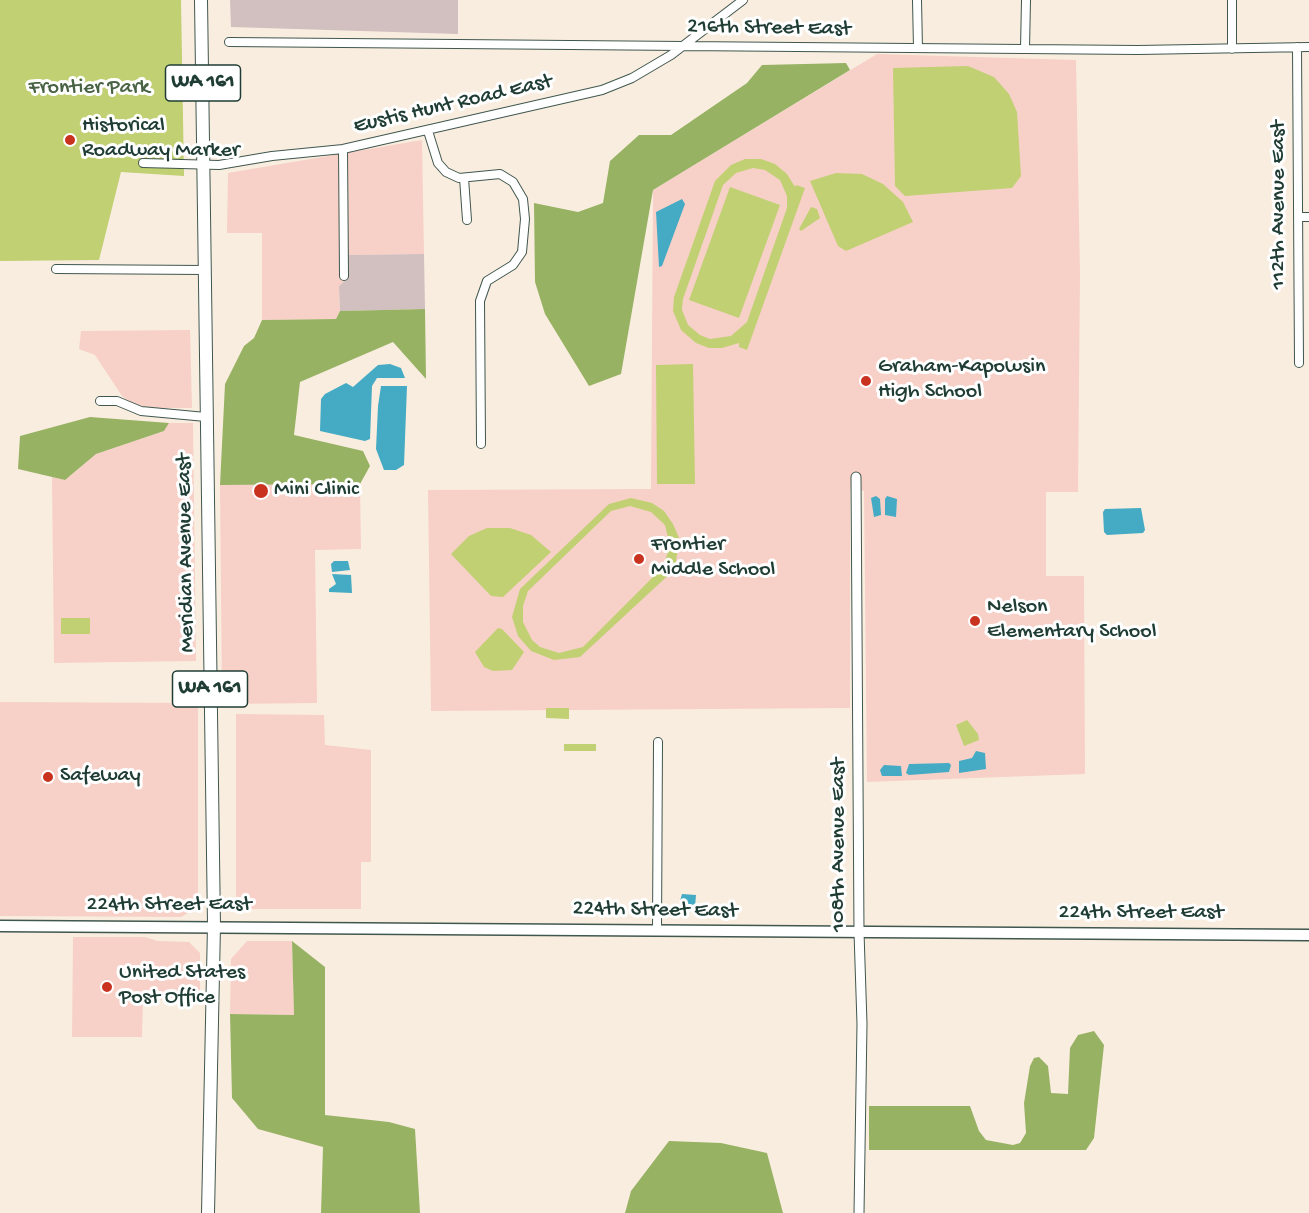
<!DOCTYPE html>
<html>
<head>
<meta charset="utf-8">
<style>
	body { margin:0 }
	canvas { display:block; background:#f9eddf }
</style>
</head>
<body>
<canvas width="1309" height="1213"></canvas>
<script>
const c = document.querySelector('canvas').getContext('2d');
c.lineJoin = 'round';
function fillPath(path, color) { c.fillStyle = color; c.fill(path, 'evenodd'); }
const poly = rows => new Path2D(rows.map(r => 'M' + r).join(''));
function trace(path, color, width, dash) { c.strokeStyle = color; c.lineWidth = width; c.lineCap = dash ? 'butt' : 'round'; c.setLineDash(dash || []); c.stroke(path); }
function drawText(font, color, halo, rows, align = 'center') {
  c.font = font + ' "Gochi Hand",sans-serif'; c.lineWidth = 6; c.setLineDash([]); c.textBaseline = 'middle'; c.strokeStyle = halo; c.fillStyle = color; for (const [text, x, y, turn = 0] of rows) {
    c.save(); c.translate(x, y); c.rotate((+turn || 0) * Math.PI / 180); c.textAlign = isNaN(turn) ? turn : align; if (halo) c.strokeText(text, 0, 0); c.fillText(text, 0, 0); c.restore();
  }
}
fillPath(poly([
	[877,54,1076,60,1080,273,1078,492,1046,492,1046,576,1084,576,1085,774,867,782,864,491,850,489,850,708,431,711,428,490,651,489,653,190],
	[422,140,424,254,348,255,348,278,339,286,340,311,336,319,262,320,262,233,227,233,228,173],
	[190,330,192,408,152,408,133,404,122,396,95,355,79,349,81,331],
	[169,423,193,423,196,661,54,663,52,477,65,480,96,454,164,431],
	[360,484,361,549,315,550,317,703,230,704,222,695,220,485],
	[0,702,198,703,198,898,192,911,181,917,0,916],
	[236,714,324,715,325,745,371,750,371,862,361,862,361,909,250,909,236,899],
	[73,937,145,937,158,941,189,942,200,953,200,1000,143,999,142,1037,72,1037],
	[247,941,292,941,294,1015,230,1014,231,959]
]), '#f7d1c8');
fillPath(poly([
	[230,0,458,0,458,34,231,27],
	[424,254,425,309,340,311,339,286,348,278,348,255]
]), '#d2bfc0');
fillPath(poly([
	[0,0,181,0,184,176,121,172,99,260,0,261],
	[968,66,994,77,1009,94,1017,112,1021,176,1012,188,905,196,895,186,893,68],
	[745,159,761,159,775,164,787,174,795,187,796,185,805,188,747,350,739,347,739,343,722,348,709,348,696,343,681,330,673,311,674,297,715,181,731,165],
	[753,168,765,170,780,180,787,196,787,208,747,322,731,336,710,339,700,335,688,325,682,310,683,299,723,185,736,173],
	[836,173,862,174,883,184,903,202,913,222,846,251,838,246,810,181],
	[730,187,780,205,739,318,689,300],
	[811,207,817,209,820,218,801,231,799,229],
	[693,364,695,484,657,484,656,365],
	[631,498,652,503,664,511,673,524,679,538,675,569,580,657,554,660,531,651,518,636,512,617,520,589,609,504],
	[630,506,651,512,665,525,670,546,663,567,583,647,559,653,540,647,532,640,523,622,523,606,528,591,611,511],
	[487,528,510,528,531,535,551,552,503,597,491,596,451,554,469,536],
	[61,618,90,618,90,634,61,634],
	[498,628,502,629,524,652,512,670,493,671,484,667,475,652],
	[546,708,569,708,569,719,546,718],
	[967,720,978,734,979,740,964,746,956,725],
	[564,744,596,744,596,751,564,751]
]), '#c1d072');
fillPath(poly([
	[846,63,850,70,653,190,621,374,589,386,545,314,535,282,534,203,578,212,603,203,610,161,639,135,671,135,747,83,762,65],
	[425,309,426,379,393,342,300,382,294,435,363,451,370,466,360,484,220,485,225,384,244,346,254,338,262,320,336,319,340,311],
	[90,417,169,423,164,431,96,454,65,480,18,469,20,436],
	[292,941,325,967,325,1115,389,1122,415,1129,420,1213,321,1213,323,1147,258,1129,232,1098,230,1014,294,1015],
	[1094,1031,1104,1045,1094,1138,1086,1150,869,1150,869,1106,970,1106,979,1131,986,1140,1013,1145,1020,1143,1026,1133,1024,1103,1030,1066,1034,1058,1039,1057,1048,1066,1051,1093,1068,1094,1070,1048,1078,1035],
	[669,1141,721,1143,767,1153,783,1213,625,1213,631,1191]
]), '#98b264');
fillPath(poly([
	[682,199,685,204,662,266,659,267,656,212],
	[390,364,401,368,405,378,377,378,372,386,370,439,365,441,320,431,321,399,325,394,346,383,353,387,378,365],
	[381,386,407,386,404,465,396,470,384,470,376,449,378,406],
	[876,496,880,499,881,515,874,517,871,498],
	[887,496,897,499,896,517,885,515,885,499],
	[1141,508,1145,530,1143,533,1107,535,1104,532,1103,512,1105,509],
	[334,561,348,561,350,570,332,572,331,564],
	[332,574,351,575,352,593,329,592,329,589,336,584],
	[976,751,985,753,986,769,959,773,959,761,972,758],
	[949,763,951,765,949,772,909,775,906,773,909,764],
	[884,765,901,766,902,776,882,776,880,770],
	[682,894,696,895,695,907,689,908,688,902,680,901]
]), '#45abc4');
const minor = poly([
	[917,0,918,48],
	[1232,0,1232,49],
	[229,42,1138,50,1309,47],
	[1297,47,1299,363],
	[1025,49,1026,0],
	[428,131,438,163,446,172,459,178,500,174,513,182,523,199,525,219,522,252,513,265,487,281,480,301,481,444],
	[343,149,344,276],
	[143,163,219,165,272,156,343,149,602,90,632,78,671,55,743,0],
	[464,178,467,220],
	[1298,217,1309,217],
	[56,269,205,270],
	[100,401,117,401,141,411,206,417],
	[657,930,658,742]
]);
const tertiary = poly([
	[856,477,859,932,862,1024,859,1213]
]);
const secondary = poly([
	[0,926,1309,935]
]);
const primary = poly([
	[201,0,214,925,208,1213]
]);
trace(minor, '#40574e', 10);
trace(tertiary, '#40574e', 11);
trace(secondary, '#40574e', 13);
trace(primary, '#40574e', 14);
trace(minor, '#fff', 8);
trace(tertiary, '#fff', 9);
trace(secondary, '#fff', 10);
trace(primary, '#fff', 12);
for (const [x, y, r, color] of [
	[70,140,6,"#c8321e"],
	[866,381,6,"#c8321e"],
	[261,491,8,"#c8321e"],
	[639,559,6,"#c8321e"],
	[975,621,6,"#c8321e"],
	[48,777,6,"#c8321e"],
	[107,987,6,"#c8321e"]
]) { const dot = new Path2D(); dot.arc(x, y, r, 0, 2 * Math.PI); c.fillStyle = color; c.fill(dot); trace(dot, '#fff', 2); }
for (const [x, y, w] of [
	[203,83,75],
	[210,689,75]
]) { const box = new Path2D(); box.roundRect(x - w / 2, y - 18, w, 36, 4.5); c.fillStyle = '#fff'; c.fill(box); trace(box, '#1f3d34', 1.5); }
drawText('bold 21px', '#1f3d34', null, [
	["WA 161",203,83],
	["WA 161",210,689]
]);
drawText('22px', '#1f3d34', '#fff', [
	["216th Street East",769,29,1],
	["Eustis Hunt Road East",453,105,-13],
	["112th Avenue East",1280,205,-90],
	["Meridian Avenue East",187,553,-91],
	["108th Avenue East",840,845,-90],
	["224th Street East",169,906],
	["224th Street East",655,911,1],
	["224th Street East",1141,914]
]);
drawText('22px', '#486244', '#fff', [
	["Frontier Park",89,89]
]);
drawText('22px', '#1f3d34', '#fff', [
	["Historical",82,127],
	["Roadway Marker",82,152],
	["Graham-Kapowsin",878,368],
	["High School",878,393],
	["Mini Clinic",274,491],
	["Frontier",651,546],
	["Middle School",651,571],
	["Nelson",987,608],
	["Elementary School",987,633],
	["Safeway",60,777],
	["United States",119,974],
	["Post Office",119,999]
], 'left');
</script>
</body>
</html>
